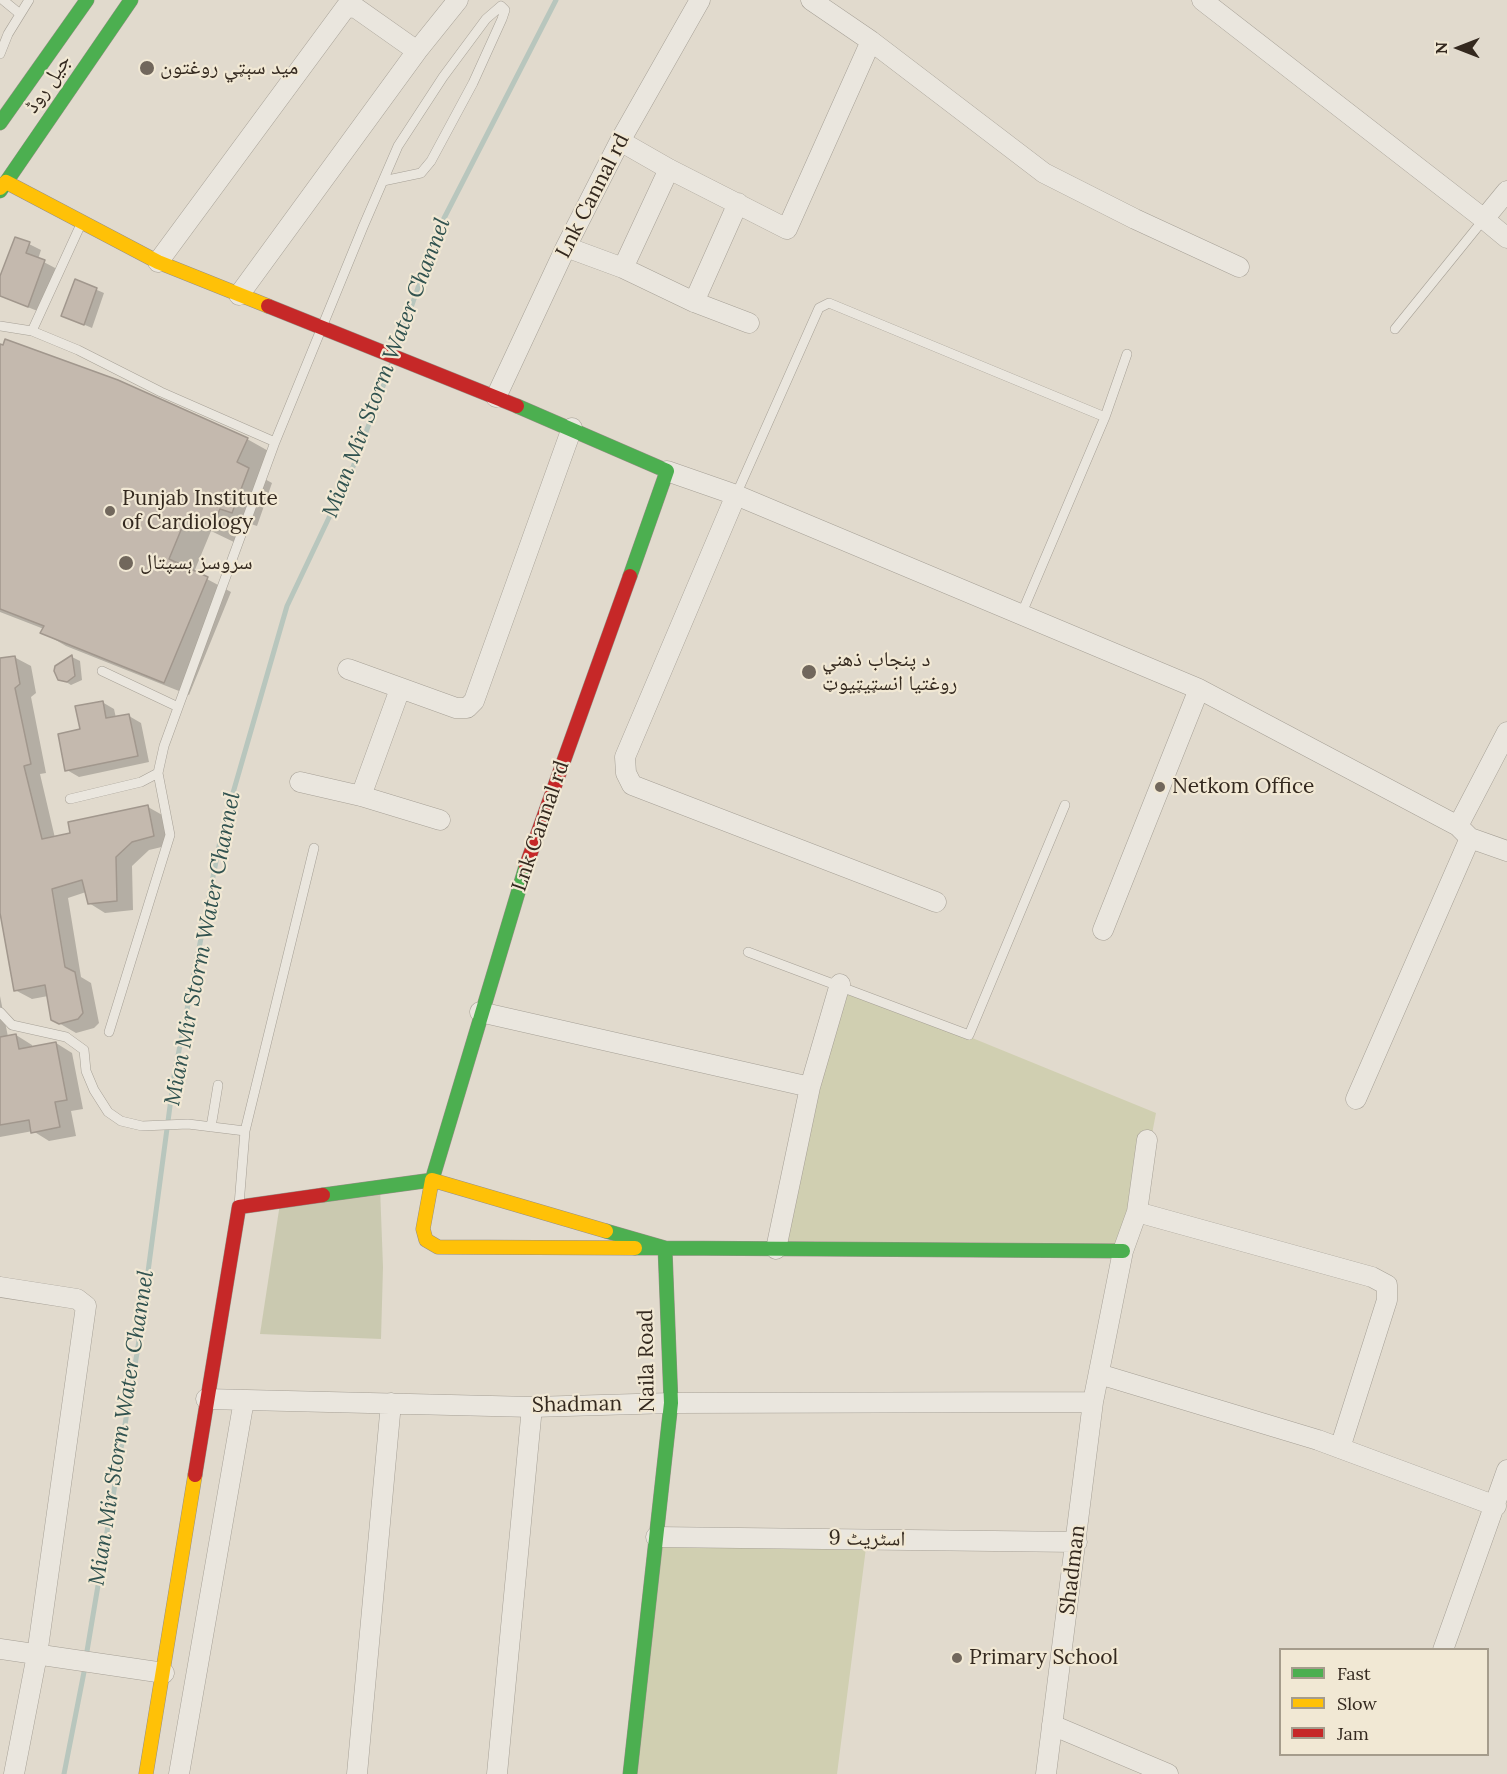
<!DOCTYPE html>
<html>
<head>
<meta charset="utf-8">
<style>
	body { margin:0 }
	#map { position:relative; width:1507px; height:1774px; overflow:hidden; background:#e1dacd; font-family:Lora,serif }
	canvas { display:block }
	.legend { position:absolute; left:1279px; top:1648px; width:210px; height:108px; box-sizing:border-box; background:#f1e8d4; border:2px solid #a59c8c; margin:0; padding:8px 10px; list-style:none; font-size:18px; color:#34291f }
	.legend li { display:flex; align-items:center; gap:12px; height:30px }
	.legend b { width:30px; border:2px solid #a59c8c }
	.north { position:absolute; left:1429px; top:18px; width:60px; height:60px; -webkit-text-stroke:4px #f1e8d4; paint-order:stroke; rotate:270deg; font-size:16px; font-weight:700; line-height:24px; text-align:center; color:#34291f }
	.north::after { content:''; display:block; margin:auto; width:21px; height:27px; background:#34291f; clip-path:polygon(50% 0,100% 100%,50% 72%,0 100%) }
</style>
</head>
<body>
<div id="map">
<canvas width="1507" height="1774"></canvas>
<ul class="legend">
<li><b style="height:8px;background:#4caf50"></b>Fast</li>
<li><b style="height:8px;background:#ffc107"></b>Slow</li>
<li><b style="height:8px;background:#c62828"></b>Jam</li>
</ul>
<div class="north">N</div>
</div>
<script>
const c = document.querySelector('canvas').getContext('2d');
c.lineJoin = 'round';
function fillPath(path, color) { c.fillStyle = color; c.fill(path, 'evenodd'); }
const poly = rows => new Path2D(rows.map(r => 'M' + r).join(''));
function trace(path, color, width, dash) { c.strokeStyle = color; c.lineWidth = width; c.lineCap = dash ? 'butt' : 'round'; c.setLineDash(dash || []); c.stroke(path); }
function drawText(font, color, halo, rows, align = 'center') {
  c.font = font + ' Lora,"Noto Naskh Arabic",serif'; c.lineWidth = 4.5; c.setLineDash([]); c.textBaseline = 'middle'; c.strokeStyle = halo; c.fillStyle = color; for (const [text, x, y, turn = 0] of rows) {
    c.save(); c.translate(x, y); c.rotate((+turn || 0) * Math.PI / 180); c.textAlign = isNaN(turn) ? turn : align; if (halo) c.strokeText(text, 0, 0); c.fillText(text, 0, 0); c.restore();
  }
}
fillPath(poly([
	[840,984,1156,1113,1137,1212,1123,1251,776,1249],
	[656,1537,867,1540,837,1774,630,1774]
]), '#d0cfb1');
fillPath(poly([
	[380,1187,383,1267,381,1339,260,1334,281,1197]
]), '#cac9b0');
fillPath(poly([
	[29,244,41,250,38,259,57,269,40,312,0,296,0,280],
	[76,281,104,293,92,328,62,315],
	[0,346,247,439,272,453,261,477,272,483,257,526,245,522,236,543,211,531,194,572,231,592,189,695,66,646,42,632,44,629,0,612],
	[14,657,31,666,36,693,31,697,46,773,40,774,55,838,148,807,164,816,170,845,149,850,132,866,133,910,105,913,89,903,86,892,68,898,81,977,91,983,99,1023,94,1028,76,1033,52,1019,48,996,32,999,15,990,0,908,0,660],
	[72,657,80,661,82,680,71,685,63,680],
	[102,702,114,709,116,718,129,716,141,723,149,762,79,777,67,770,82,730],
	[0,996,8,1037,16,1035,32,1045,33,1048,56,1043,72,1053,83,1109,71,1111,76,1136,49,1141,33,1131,0,1137]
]), '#0003');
trace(poly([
	[397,348,438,230,556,0],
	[86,1657,138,1347,174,1076,222,831,287,606,353,467,391,365],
	[64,1774,85,1667]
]), '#b8c6bd', 5);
const building = poly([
	[15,237,30,242,26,253,45,260,28,307,0,296,0,276,15,237],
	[75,279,97,288,84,325,61,316,75,279],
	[5,339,118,380,248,438,237,462,249,468,232,513,220,509,211,530,186,518,169,559,208,577,164,683,40,633,44,626,0,609,0,344,3,345,5,339],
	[72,655,75,676,67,682,58,680,54,671,55,666,72,655],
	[15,656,20,684,15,688,31,764,24,766,42,839,70,833,68,822,148,805,154,836,132,842,116,857,117,901,88,904,82,880,52,889,65,967,75,972,83,1013,78,1019,59,1024,51,1020,45,985,14,991,0,913,0,658,15,656],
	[103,701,106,718,129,714,138,756,65,771,58,734,80,729,75,706,103,701],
	[16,1034,19,1049,56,1042,67,1100,55,1102,60,1127,31,1133,29,1120,0,1125,0,1037,16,1034]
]);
fillPath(building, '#c4b9ae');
trace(building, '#a1978d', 1.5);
const lane = poly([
	[3,0,20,14],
	[0,54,8,34,29,0],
	[0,326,32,331,78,350,161,392,275,442],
	[1395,329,1484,219],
	[32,331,81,224],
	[736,495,819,308,829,303,1105,417],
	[1021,615,1105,417,1127,354],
	[102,671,176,706],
	[70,799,141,782,158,773],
	[748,952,969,1035,1065,805],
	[0,1012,12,1025,66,1037,84,1050,86,1071,94,1090,108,1112,121,1121,142,1126,188,1124,245,1131],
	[109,1032,170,835,158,773,164,746,275,442,363,227,398,146,443,77,486,19,501,6,505,10,502,19,473,83,431,161,421,173,383,181],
	[211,1127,218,1085],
	[239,1205,245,1131,314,848]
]);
const street = poly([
	[811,0,871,41,1044,173,1135,219,1239,267],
	[1202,0,1484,219],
	[620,141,669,169,787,229,871,41],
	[1507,191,1484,219,1507,238],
	[566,247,623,268,694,302,749,323],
	[158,262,346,7,356,8,417,51],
	[623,268,669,169],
	[239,295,417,51,458,0],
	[694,302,738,203],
	[496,397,566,247,620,141,700,0],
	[667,471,736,495,1199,689,1458,826,1470,838,1507,851],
	[736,495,625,757,626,773,632,785,936,902],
	[348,669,456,708,467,708,474,701,572,428],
	[300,782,361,796,440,820],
	[361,796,400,689],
	[1458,826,1507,732],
	[1103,930,1199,689],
	[480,1012,810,1087],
	[1356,1099,1470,838],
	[1137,1212,1372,1277,1387,1285,1387,1300,1340,1448],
	[776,1249,810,1087,840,984],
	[0,1287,77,1299,86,1306,37,1655,14,1774],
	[1099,1374,1318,1440,1496,1506],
	[206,1399,532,1407,671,1403,1093,1402],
	[656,1537,1077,1542],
	[0,1649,164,1673],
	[1443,1650,1507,1470],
	[1052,1725,1168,1774],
	[179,1774,244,1400],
	[357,1774,391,1403],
	[497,1774,532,1407],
	[1046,1774,1093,1402,1123,1251,1137,1212,1147,1140]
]);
const fast = poly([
	[0,123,87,0],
	[0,191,131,0],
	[517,406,667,471,630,576],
	[323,1195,432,1180,526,866],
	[606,1231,665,1248,1123,1251],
	[630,1774,671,1403,665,1248,635,1248]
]);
const slow = poly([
	[0,188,6,182,158,262,268,306],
	[606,1231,432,1180,423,1229,426,1240,438,1247,635,1248],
	[146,1774,195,1475]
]);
const jam = poly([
	[268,306,517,406],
	[526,866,630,576],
	[195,1475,239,1207,323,1195]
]);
trace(lane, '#a6a096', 10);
trace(street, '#a6a096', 21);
trace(fast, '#968f86', 15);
trace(slow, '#968f86', 15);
trace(jam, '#968f86', 15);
trace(lane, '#eae6de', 9);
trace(street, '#eae6de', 20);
trace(fast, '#4caf50', 14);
trace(slow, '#ffc107', 14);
trace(jam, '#c62828', 14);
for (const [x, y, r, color] of [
	[147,68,8,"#71675c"],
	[110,511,6,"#71675c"],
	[126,563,8,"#71675c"],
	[809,672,8,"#71675c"],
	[1160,787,6,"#71675c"],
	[957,1658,6,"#71675c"]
]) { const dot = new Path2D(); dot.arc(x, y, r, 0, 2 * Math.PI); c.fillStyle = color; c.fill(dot); trace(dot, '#f1e8d4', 2); }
drawText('21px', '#34291f', '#f1e8d4', [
	["مید سېټي روغتون",160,68],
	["Punjab Institute",122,499],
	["of Cardiology",122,523],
	["سروسز ہسپتال",140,563],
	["د پنجاب ذهني",822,660],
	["روغتیا انسټیټیوټ",822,684],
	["Netkom Office",1172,787],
	["Primary School",969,1658]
], 'left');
drawText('21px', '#34291f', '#f1e8d4', [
	["جیل روڈ",48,84,-56],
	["Lnk Cannal rd",593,196,-63],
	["Lnk Cannal rd",541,826,-71],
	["Naila Road",647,1361,-91],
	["Shadman",577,1405,-1],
	["اسٹریٹ 9",867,1539,1],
	["Shadman",1073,1570,-83]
]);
drawText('italic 22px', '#30524f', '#f1e8d4', [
	["Mian Mir Storm Water Channel",387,368,-69],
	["Mian Mir Storm Water Channel",203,949,-79],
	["Mian Mir Storm Water Channel",122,1428,-81]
]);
</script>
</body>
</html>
